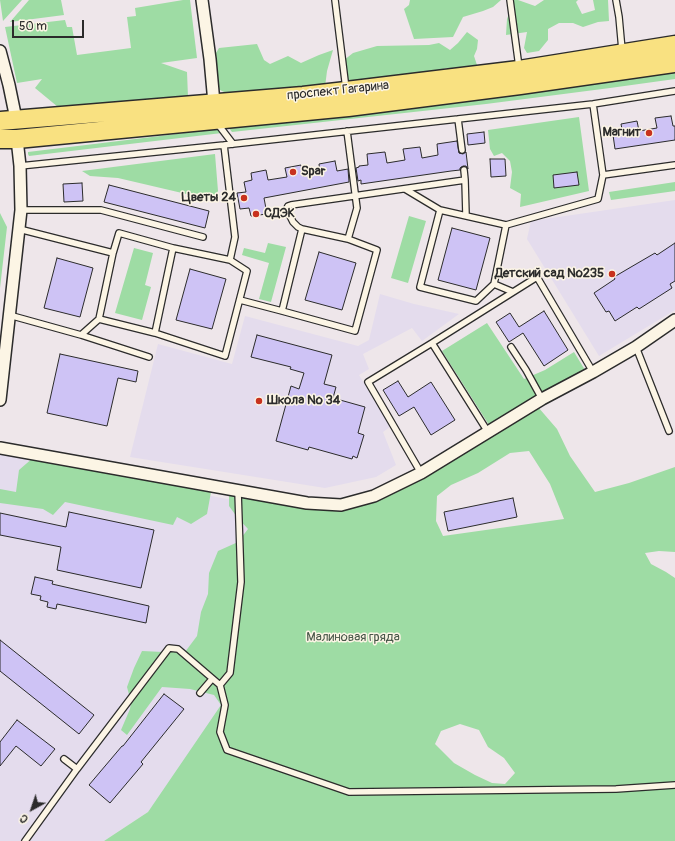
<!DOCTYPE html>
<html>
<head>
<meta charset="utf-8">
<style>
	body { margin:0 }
	#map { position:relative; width:675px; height:841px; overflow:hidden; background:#eee6ea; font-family:Pangolin,sans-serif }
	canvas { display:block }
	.north { position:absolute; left:12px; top:789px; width:40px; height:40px; -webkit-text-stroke:3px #fcf5e5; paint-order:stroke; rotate:220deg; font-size:11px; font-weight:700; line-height:16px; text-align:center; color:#2b2b2b }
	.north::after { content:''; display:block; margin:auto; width:14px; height:18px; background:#2b2b2b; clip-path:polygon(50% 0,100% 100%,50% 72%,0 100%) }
	.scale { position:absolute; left:12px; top:20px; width:72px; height:18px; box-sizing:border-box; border:2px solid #2b2b2b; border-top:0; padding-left:5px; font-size:12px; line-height:14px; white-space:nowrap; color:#2b2b2b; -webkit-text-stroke:3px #fcf5e5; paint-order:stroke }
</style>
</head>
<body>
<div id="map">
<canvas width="675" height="841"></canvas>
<div class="north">С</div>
<div class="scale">50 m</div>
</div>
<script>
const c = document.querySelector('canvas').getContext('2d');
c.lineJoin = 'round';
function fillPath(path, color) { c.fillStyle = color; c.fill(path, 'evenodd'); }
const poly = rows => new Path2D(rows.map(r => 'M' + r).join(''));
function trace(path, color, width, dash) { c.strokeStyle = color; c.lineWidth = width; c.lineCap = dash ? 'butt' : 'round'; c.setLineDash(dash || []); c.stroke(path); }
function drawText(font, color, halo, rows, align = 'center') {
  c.font = font + ' Pangolin,sans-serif'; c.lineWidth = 3; c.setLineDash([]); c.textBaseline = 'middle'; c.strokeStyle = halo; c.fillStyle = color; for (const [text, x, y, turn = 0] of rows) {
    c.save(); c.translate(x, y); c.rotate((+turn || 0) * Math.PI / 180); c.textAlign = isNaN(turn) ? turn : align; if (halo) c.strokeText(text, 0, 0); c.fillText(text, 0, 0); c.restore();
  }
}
fillPath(poly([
	[675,200,675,310,599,356,527,239,531,221],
	[380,294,414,304,459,314,422,341,412,328,363,354,369,369,359,375,390,427,383,432,396,465,376,477,325,488,130,457,158,344,232,364,245,316,358,346,369,340],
	[0,454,257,505,237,695,148,812,104,841,0,841]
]), '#e4dced');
fillPath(poly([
	[0,0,22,0,3,21],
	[29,0,61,0,64,15,10,22],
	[183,0,190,0,197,58,161,63,187,72,188,97,64,112,35,88,42,79,17,83,5,27,65,20,67,27,72,27,77,55,131,48,127,17,136,16,135,8],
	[410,0,501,0,493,7,483,11,463,17,453,37,414,39,404,9,409,5],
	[514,0,518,0,535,6,544,0,578,0,576,2,582,14,595,10,593,0,608,0,609,21,598,22,583,27,573,23,559,23,548,29,548,40,539,51,527,53,524,48,527,32,506,35,507,19],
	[467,32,478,40,477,49,474,56,477,65,470,69,447,68,423,74,379,82,362,80,342,86,339,64,353,53,377,46,429,45,439,43,450,50,458,43],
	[257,44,264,60,270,64,288,56,301,63,319,55,333,50,327,71,325,87,245,94,226,93,218,89,216,53,219,48],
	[675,71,675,79,610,88,486,104,232,132,228,127,285,122,457,102],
	[579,117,589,191,520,207,521,194,510,188,512,172,510,161,502,153,494,156,490,149,488,130],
	[218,129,222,133,29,156,28,154,28,152],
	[215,154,218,191,212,200,118,178,90,176,82,171],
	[675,182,675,191,611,200,609,192],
	[0,213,7,227,0,288],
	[409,216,426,221,408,283,391,278],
	[268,243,286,247,271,302,259,299,269,263,242,255,244,248,265,253],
	[134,248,153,253,145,285,151,287,142,320,115,313],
	[487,323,524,379,545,370,574,352,585,370,489,425,442,351],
	[538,407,557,429,570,456,595,492,629,483,675,467,675,552,659,551,645,553,651,564,666,572,675,578,675,841,104,841,148,812,221,705,214,695,190,689,162,687,127,735,121,730,130,709,131,702,127,687,134,668,142,651,163,652,185,652,197,636,201,612,208,594,209,573,218,551,238,542,248,529,237,517,229,506,229,495,338,510,376,501,419,480],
	[529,451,550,484,564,519,443,536,436,521,437,496,451,485,478,473,510,453],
	[460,724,479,730,488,747,504,758,515,773,505,784,492,783,475,775,454,763,435,744,441,731],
	[34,457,211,492,207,514,191,524,177,517,173,525,65,502,53,515,43,509,0,503,0,489,16,492,19,470]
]), '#9edca4');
const building = poly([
	[671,116,673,126,675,126,675,140,615,149,613,135,623,134,621,124,637,121,639,131,657,128,655,118,671,116],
	[484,132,485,143,468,145,467,134,484,132],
	[457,141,459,153,463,154,466,152,468,169,466,166,463,166,460,168,460,170,451,171,361,184,361,180,358,181,356,168,359,167,359,166,368,165,367,154,385,152,387,163,405,160,403,149,420,147,422,158,438,155,437,144,457,141],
	[490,159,505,159,506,176,491,177,490,159],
	[335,161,337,171,348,169,349,182,264,198,267,214,251,216,249,208,240,209,237,193,246,192,244,182,252,180,251,173,266,170,268,180,287,177,285,168,301,165,303,176,320,173,319,164,335,161],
	[577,172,579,185,554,188,553,175,577,172],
	[82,183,83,201,64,202,63,184,82,183],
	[109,185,209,211,205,228,104,202,109,185],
	[452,228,490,238,476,290,438,280,452,228],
	[675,243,675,281,670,284,672,288,639,309,637,307,615,321,609,311,606,312,594,293,615,279,614,277,631,267,655,253,657,255,675,243],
	[319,252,356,263,342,310,305,300,319,252],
	[57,258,93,268,80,317,44,308,57,258],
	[190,269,226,279,212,329,176,320,190,269],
	[544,311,568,350,544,366,523,333,509,342,496,322,510,313,519,327,544,311],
	[257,335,332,355,324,384,336,387,333,398,365,407,358,433,364,435,357,458,353,456,352,459,309,447,308,450,276,441,291,386,299,389,304,373,290,369,291,367,251,357,257,335],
	[60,354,138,371,136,382,118,378,107,426,47,413,60,354],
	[398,381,408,397,431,382,455,420,431,435,414,407,399,416,383,390,398,381],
	[513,498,517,517,448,531,444,512,513,498],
	[69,512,154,530,141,588,57,570,61,547,0,535,0,513,66,527,69,512],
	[35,577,53,581,52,584,149,606,146,623,57,604,56,609,47,607,48,602,40,600,41,596,31,594,35,577],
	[0,640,94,715,79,734,0,671,0,640],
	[164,694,184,709,141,762,143,764,110,803,89,785,122,746,123,746,164,694],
	[17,720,55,749,41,766,16,746,0,766,0,742,17,720]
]);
fillPath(building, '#cec3f5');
trace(building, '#2b2b2b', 1);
const service = poly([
	[335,0,346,89],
	[510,0,519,67],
	[616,0,619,17,622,50],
	[593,104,603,175,675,165],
	[458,119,462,150],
	[217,123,233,144],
	[347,131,357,208,348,239],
	[224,145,235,237,230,260],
	[20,166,224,145,593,104,675,91],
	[465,180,466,215],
	[405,189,440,210],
	[21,210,101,210,203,237],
	[440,210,506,225,494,284,476,301,420,287,440,210],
	[506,225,598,199,603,175],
	[19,229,113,253],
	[302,229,348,239,377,250,355,331,282,311,302,229],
	[302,229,298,227,293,222,287,210,287,208,288,206,291,205,465,180,464,170],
	[173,248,230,260,247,271,225,356,155,333,173,248],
	[494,284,513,292],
	[240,300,282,311],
	[9,315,81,335,99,319],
	[155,333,99,319,113,253,119,233,173,248],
	[81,335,149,357],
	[432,343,488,432],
	[511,347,526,370,542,399],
	[636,347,669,431],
	[421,473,368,382,432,343,537,277,593,372],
	[220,685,230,673,241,582,238,491],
	[200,693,212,679],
	[64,759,77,769],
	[25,841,77,769,169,648,178,649,220,685,225,705,220,732,227,750,349,792,616,789,675,785]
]);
const minor = poly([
	[202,0,210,59,214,103],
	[0,51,9,85,16,119],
	[0,400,21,210,20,166,17,139],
	[0,448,307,503,341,505,374,496,421,473,542,399,593,372,636,347,675,320]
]);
const primary = poly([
	[0,121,303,96,346,91,519,70,675,45],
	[0,139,17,139,348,107,520,85,675,63]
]);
trace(service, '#2b2b2b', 8);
trace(minor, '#2b2b2b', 14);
trace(primary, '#2b2b2b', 21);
trace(service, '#fcf5e5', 5.5);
trace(minor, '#fcf5e5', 11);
trace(primary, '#f9e181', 18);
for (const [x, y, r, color] of [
	[649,133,4,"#c8321e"],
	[293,172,4,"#c8321e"],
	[244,198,4,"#c8321e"],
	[256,214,4,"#c8321e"],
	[612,274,4,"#c8321e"],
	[259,401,4,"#c8321e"]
]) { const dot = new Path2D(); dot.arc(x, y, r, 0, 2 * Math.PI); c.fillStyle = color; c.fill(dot); trace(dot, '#fcf5e5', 1.5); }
drawText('13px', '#2b2b2b', '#fcf5e5', [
	["проспект Гагарина",338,91,-6]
]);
drawText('bold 13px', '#2b2b2b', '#fcf5e5', [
	["Магнит",641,133],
	["Spar",301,172,"left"],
	["Цветы 24",236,198],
	["СДЭК",264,214,"left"],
	["Детский сад №235",604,274],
	["Школа № 34",267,401,"left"]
], 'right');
drawText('13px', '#485749', '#fcf5e5', [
	["Малиновая гряда",353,638]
]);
</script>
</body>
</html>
